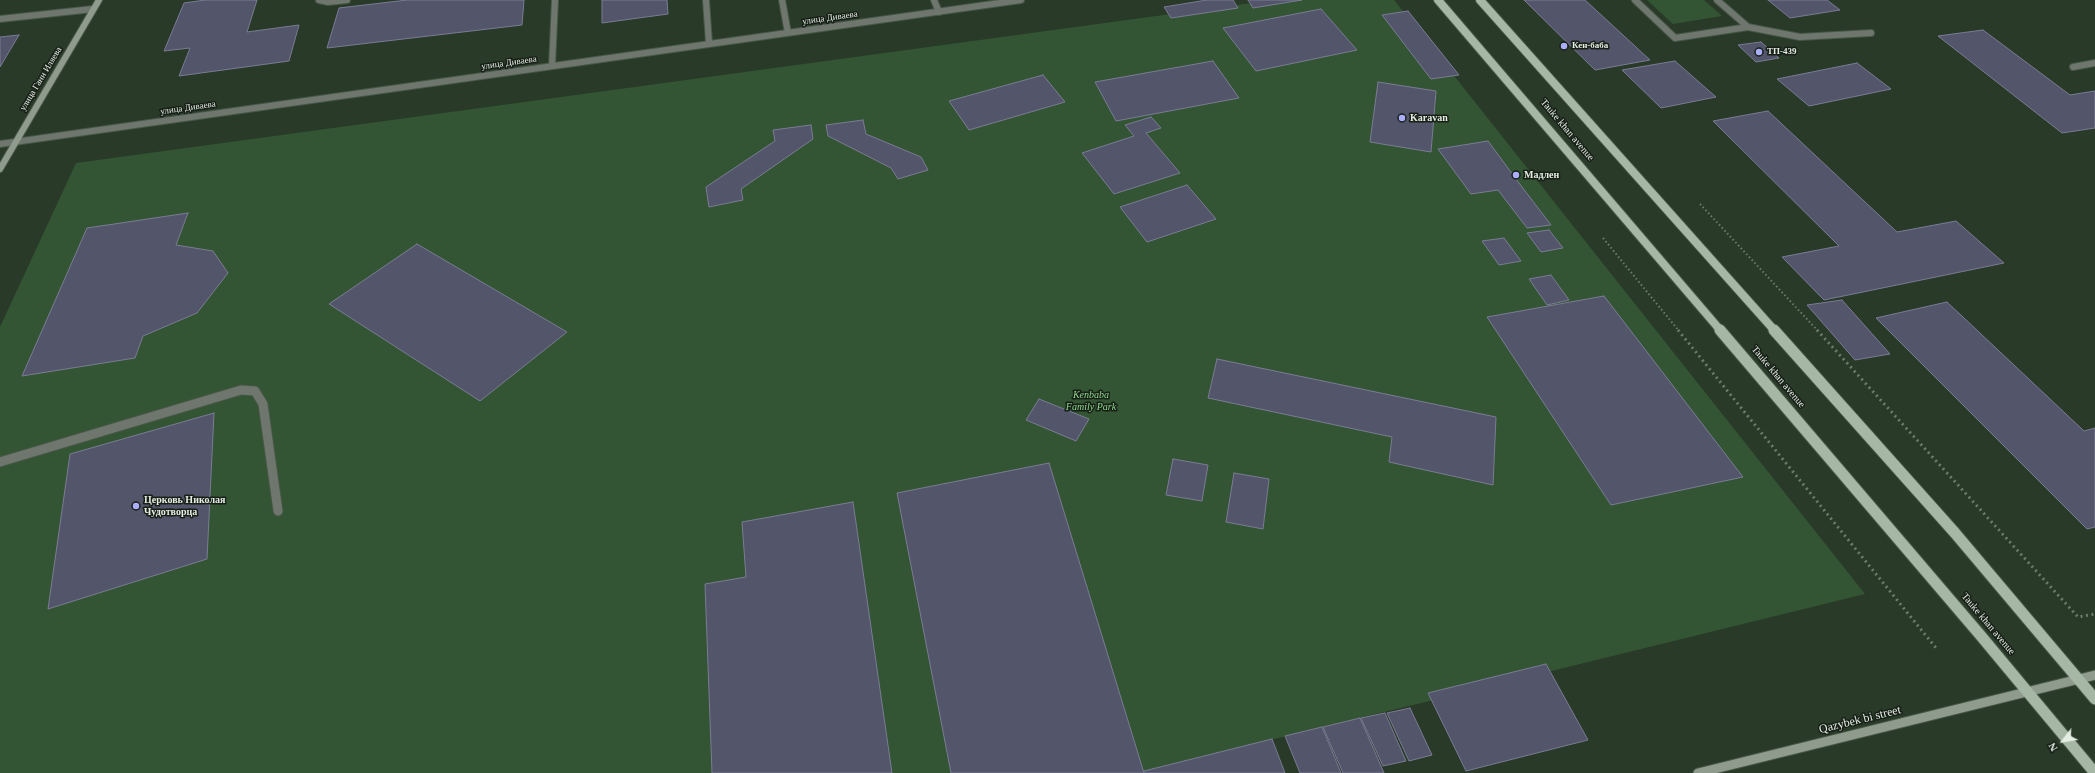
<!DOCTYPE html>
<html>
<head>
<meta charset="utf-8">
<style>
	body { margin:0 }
	#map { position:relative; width:2095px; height:773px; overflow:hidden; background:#293a29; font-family:"Times New Roman",serif }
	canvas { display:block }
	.north { position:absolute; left:2043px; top:721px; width:40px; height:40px; -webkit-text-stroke:3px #171f17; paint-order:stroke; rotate:239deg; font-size:11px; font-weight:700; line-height:16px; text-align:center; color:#e4eee3 }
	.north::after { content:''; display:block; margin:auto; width:14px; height:18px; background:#e4eee3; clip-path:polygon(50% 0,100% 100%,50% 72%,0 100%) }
</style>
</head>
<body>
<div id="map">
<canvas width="2095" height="773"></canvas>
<div class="north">N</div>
</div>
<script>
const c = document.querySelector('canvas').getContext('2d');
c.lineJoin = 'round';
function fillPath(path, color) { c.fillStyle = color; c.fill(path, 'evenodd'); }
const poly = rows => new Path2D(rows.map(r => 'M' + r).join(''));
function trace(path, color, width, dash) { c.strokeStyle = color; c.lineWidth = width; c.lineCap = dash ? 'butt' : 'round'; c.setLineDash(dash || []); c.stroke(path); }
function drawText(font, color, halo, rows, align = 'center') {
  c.font = font + ' "Times New Roman",serif'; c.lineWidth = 3; c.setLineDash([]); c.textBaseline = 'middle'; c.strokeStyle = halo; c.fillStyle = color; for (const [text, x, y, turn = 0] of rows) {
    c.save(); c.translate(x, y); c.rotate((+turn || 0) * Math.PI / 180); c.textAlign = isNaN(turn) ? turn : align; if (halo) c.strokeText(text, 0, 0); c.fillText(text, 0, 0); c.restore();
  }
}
fillPath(poly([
	[1274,0,1394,0,1865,594,1136,773,0,773,0,327,76,163],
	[1647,0,1704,0,1722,16,1673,24]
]), '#353');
const building = poly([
	[205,0,257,0,247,32,299,25,289,61,179,76,190,48,164,51,184,3,205,0],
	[407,0,524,0,522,25,327,48,339,8,407,0],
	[602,0,667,0,668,14,602,23,602,0],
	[1207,0,1233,0,1238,8,1171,18,1164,7,1207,0],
	[1248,0,1302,0,1253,8,1248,0],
	[1524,0,1585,0,1650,60,1595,70,1524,0],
	[1768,0,1827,0,1840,10,1790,18,1768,0],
	[1321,9,1357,50,1256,71,1223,28,1321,9],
	[1408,11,1459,75,1431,79,1382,15,1408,11],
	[1983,30,2070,95,2095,91,2095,128,2062,133,1938,36,1983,30],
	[19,35,0,67,0,37,19,35],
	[1761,42,1779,58,1756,62,1738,45,1761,42],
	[1213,61,1239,98,1116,121,1095,82,1213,61],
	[1675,61,1716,97,1661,108,1622,70,1675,61],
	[1857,63,1891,89,1809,106,1777,79,1857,63],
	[1043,75,1065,102,969,130,949,101,1043,75],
	[1378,82,1436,91,1431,152,1370,142,1378,82],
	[1768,111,1897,232,1956,221,2004,263,1824,300,1782,257,1839,246,1713,121,1768,111],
	[1151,117,1161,128,1146,133,1180,173,1114,194,1082,153,1134,136,1125,125,1151,117],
	[863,120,866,134,921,157,928,170,898,179,891,168,828,136,826,125,863,120],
	[811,125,813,139,741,189,743,200,709,207,706,187,775,141,773,130,811,125],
	[1488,141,1519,183,1551,225,1527,228,1498,190,1471,194,1438,149,1488,141],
	[1187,185,1216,219,1147,242,1120,207,1187,185],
	[188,213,176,245,213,251,228,273,197,313,143,336,135,358,22,376,87,228,188,213],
	[1549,230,1563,248,1541,252,1527,233,1549,230],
	[1504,238,1521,261,1499,265,1482,241,1504,238],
	[417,244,567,332,480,401,329,304,417,244],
	[1551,275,1569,300,1547,305,1529,279,1551,275],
	[1604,296,1743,477,1611,505,1487,317,1604,296],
	[1842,300,1890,354,1855,360,1807,305,1842,300],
	[1947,302,2084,431,2095,428,2095,527,2087,529,1876,318,1947,302],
	[1217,359,1496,417,1493,485,1389,462,1392,437,1208,398,1217,359],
	[1039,399,1089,419,1076,441,1026,420,1039,399],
	[214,413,207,559,48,609,70,454,214,413],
	[1173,459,1208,465,1202,501,1166,495,1173,459],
	[1049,463,1144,773,951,773,897,493,1049,463],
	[1234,473,1269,479,1263,529,1226,522,1234,473],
	[853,502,892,773,712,773,705,584,746,577,742,522,853,502],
	[1546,664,1588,740,1466,771,1428,693,1546,664],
	[1410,708,1432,755,1409,761,1387,713,1410,708],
	[1385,713,1406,761,1383,766,1361,718,1385,713],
	[1360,718,1384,773,1343,773,1323,727,1360,718],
	[1322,727,1341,773,1300,773,1285,736,1322,727],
	[1272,739,1285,773,1145,773,1144,771,1272,739]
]);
fillPath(building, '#53556b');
trace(building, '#7a7c94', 1);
const laneFar1 = poly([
	[934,0,939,12],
	[1635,0,1675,38,1748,27,1717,0],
	[0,19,93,9],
	[1748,27,1800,37,1871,33],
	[2073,67,2095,63]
]);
const lane = poly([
	[0,462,241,390,255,391,263,404,278,511]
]);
const street = poly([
	[319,0,328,2,347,0],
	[706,0,709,43],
	[782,0,788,33],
	[552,66,555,0],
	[0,144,1021,0]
]);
const secondaryFar1 = poly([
	[0,169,99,0]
]);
const secondary = poly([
	[1698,773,2095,675]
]);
const primaryFar1 = poly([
	[1438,0,1721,331],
	[1480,0,1775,331]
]);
const primary = poly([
	[1720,330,1981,636,2095,773],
	[1774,330,1955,533,2095,699]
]);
trace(laneFar1, '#475747', 8);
trace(lane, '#475747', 11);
trace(street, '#475747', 8);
trace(secondaryFar1, '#475747', 8);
trace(secondary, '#475747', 11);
trace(primaryFar1, '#475747', 10);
trace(primary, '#475747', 13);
trace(poly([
	[1700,204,1818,331],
	[1603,238,1679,331]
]), '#6d7c6d', 2, [1.5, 2.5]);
trace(poly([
	[1678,330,1936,648],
	[1817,330,2078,617,2095,614]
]), '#6d7c6d', 3, [2, 3.5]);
trace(laneFar1, '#6e766e', 6);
trace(lane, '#6e766e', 9);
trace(street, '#6e766e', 6);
trace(secondaryFar1, '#8e9b8d', 6);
trace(secondary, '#8e9b8d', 9);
trace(primaryFar1, '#a6b7a5', 8);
trace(primary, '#a6b7a5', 11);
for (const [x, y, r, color] of [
	[1564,46,4,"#abaffb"],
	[1759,52,4,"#abaffb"],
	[1402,118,4,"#abaffb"],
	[1516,175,4,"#abaffb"],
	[136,506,4,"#abaffb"]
]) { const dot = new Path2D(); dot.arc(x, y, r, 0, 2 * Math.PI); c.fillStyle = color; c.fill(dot); trace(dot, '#171f17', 1.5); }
drawText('9px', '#e4eee3', '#171f17', [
	["улица Диваева",830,18,-8],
	["улица Диваева",509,63,-8],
	["улица Гани Иляева",41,79,-59],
	["улица Диваева",188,108,-8]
]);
drawText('bold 9px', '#e4eee3', '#171f17', [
	["Кен-баба",1572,46],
	["ТП-439",1767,52]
], 'left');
drawText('bold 10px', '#e4eee3', '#171f17', [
	["Karavan",1410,118],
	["Мадлен",1524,175],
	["Церковь Николая",144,500],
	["Чудотворца",144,512]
], 'left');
drawText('10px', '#e4eee3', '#171f17', [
	["Tauke khan avenue",1567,130,50],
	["Tauke khan avenue",1778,377,50],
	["Tauke khan avenue",1988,624,50]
]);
drawText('italic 10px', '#8cd78c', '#171f17', [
	["Kenbaba",1091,395],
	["Family Park",1091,407]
]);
drawText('12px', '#e4eee3', '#171f17', [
	["Qazybek bi street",1860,720,-14]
]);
</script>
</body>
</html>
